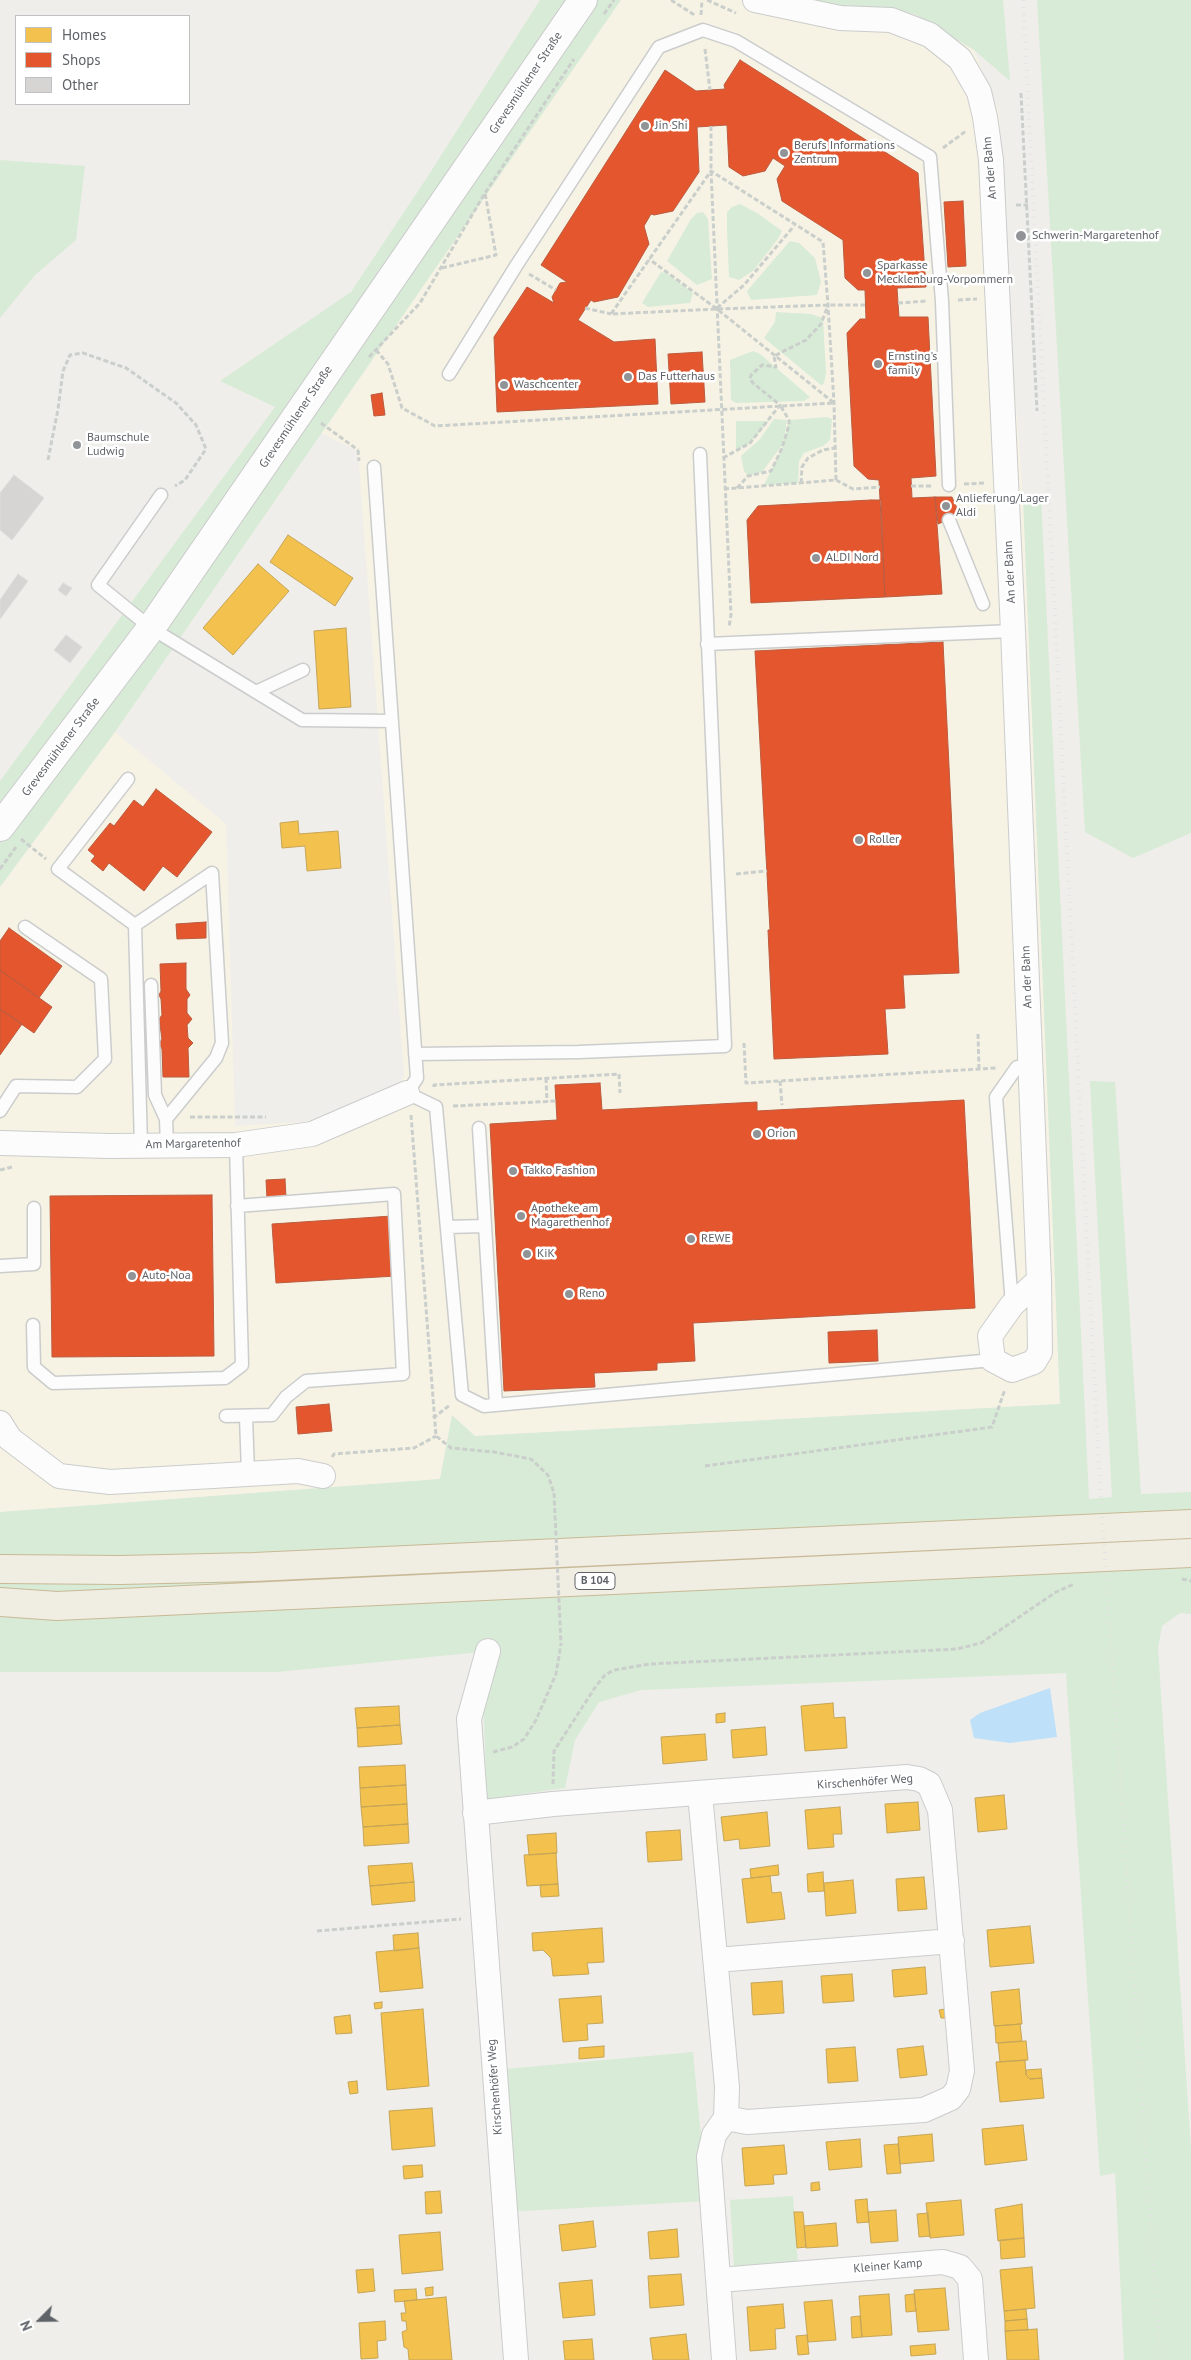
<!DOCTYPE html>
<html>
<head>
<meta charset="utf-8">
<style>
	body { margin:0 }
	#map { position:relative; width:1191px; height:2360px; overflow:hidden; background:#efeeea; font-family:"PT Sans",sans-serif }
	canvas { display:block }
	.legend { position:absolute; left:15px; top:15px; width:175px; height:90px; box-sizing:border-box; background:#fff; border:1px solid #bfc1c3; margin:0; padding:6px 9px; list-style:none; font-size:15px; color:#5f6368 }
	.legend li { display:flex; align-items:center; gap:10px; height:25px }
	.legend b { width:25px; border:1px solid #bfc1c3 }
	.north { position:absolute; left:15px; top:2295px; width:50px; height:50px; -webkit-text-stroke:4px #fff; paint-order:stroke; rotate:247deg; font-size:14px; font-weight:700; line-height:20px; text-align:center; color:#5f6368 }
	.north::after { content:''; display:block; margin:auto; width:18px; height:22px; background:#5f6368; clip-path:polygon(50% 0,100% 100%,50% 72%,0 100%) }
</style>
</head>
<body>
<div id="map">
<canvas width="1191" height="2360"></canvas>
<ul class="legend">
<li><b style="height:14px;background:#f2c14e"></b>Homes</li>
<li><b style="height:14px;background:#e4572e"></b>Shops</li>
<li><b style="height:14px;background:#d6d5d3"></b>Other</li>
</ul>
<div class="north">N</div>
</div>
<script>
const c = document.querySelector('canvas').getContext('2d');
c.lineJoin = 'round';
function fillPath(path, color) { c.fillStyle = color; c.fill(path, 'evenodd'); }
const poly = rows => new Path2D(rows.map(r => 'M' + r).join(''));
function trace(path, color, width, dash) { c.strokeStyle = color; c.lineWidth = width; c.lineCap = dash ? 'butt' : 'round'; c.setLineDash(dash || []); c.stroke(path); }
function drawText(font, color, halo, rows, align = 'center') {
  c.font = font + ' "PT Sans",sans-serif'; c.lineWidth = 5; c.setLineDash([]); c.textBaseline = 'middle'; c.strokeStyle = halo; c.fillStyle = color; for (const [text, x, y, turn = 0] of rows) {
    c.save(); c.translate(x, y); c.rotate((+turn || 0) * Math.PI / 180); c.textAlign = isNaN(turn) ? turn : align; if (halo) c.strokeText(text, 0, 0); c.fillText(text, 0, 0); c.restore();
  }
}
fillPath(poly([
	[621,0,803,0,835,6,914,14,974,50,999,112,1010,328,1023,498,1060,1404,475,1436,452,1416,440,1479,0,1512,0,887,115,732,226,824,235,1126,304,1122,397,1090,404,1075,358,451,321,433]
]), '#f7f3e4');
fillPath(poly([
	[540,0,621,0,115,732,0,887,0,781,275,407,220,381,351,292,428,176],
	[803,0,1003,0,1010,81,974,50,914,14,835,6],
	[1037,0,1191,0,1191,833,1133,858,1085,832],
	[0,160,85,166,76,240,35,275,0,318],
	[740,204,757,213,782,231,778,239,753,271,739,280,729,277,727,230,727,212,732,207],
	[703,212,708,219,712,279,697,285,667,261,691,219,697,213],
	[790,241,799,243,815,258,821,282,817,295,751,300,747,291],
	[661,272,666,273,693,293,690,303,648,307,642,303],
	[776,312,811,314,823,318,826,373,824,384,821,385,764,338,775,322],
	[753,351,760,354,810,397,804,401,736,403,731,400,730,360],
	[827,417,832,419,830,440,823,446,804,453,799,461,798,483,764,485,782,448,789,420],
	[774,419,787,420,783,444,762,472,748,476,744,471,741,456,760,439],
	[736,421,769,421,750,443,736,450],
	[1041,496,1089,1499,1112,1497,1090,1081,1115,1082,1141,1494,1191,1492,1191,1614,1180,1613,1162,1626,1158,1648,1191,2150,1191,2360,1124,2360,1115,2173,1100,2176,1066,1673,641,1690,599,1702,575,1740,565,1788,487,1799,481,1652,277,1672,0,1672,0,1512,440,1479,452,1415,475,1436,1060,1404,1023,498],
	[693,2052,707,2201,505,2212,494,2070],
	[793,2196,798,2265,742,2269,734,2266,730,2200]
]), '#d8ebd6');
fillPath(poly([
	[1050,1688,1057,1737,1010,1743,974,1738,970,1720,980,1713]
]), '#bfe0f9');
const homes = poly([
	[288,535,353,578,335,606,270,562,288,535],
	[258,564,289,591,233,655,203,628,258,564],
	[346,628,351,707,319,709,314,631,346,628],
	[298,821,299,834,338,831,341,868,307,871,305,846,282,848,280,823,298,821],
	[833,1703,834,1718,845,1717,847,1748,805,1751,801,1706,833,1703],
	[399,1706,400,1725,357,1728,355,1708,399,1706],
	[725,1713,725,1722,716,1723,716,1714,725,1713],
	[400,1725,402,1744,358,1747,357,1728,400,1725],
	[765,1727,767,1755,733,1758,731,1730,765,1727],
	[705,1734,707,1760,663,1764,661,1737,705,1734],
	[405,1765,406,1785,360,1788,359,1767,405,1765],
	[406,1785,407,1804,361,1807,360,1788,406,1785],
	[1004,1795,1007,1829,978,1832,975,1798,1004,1795],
	[918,1802,920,1830,887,1833,885,1804,918,1802],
	[407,1804,408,1824,363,1827,361,1807,407,1804],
	[840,1807,842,1834,833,1834,834,1847,808,1849,805,1810,840,1807],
	[767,1812,770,1846,740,1849,739,1839,724,1841,721,1817,767,1812],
	[408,1824,409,1843,364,1846,363,1827,408,1824],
	[680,1830,682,1860,648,1862,646,1832,680,1830],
	[556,1833,557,1853,529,1855,527,1835,556,1833],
	[556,1853,558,1884,527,1886,524,1855,556,1853],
	[412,1863,414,1882,370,1886,368,1866,412,1863],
	[778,1865,779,1875,751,1878,750,1869,778,1865],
	[823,1872,824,1891,808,1892,807,1874,823,1872],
	[770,1876,772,1893,781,1892,785,1919,747,1923,742,1879,770,1876],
	[924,1877,927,1909,898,1911,896,1879,924,1877],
	[853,1880,856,1913,826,1916,824,1883,853,1880],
	[414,1882,415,1901,372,1905,370,1886,414,1882],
	[558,1884,559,1896,541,1897,540,1885,558,1884],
	[1030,1926,1034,1963,990,1967,987,1930,1030,1926],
	[602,1928,604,1962,587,1963,589,1974,553,1976,551,1958,543,1950,533,1951,532,1933,602,1928],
	[418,1933,419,1948,394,1951,393,1935,418,1933],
	[419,1948,423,1988,380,1992,376,1952,419,1948],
	[925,1967,927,1994,894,1997,892,1970,925,1967],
	[852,1974,854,2001,823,2003,821,1976,852,1974],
	[782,1981,784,2013,753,2015,751,1983,782,1981],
	[1019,1989,1022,2024,994,2026,991,1992,1019,1989],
	[601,1996,603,2023,587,2024,588,2040,563,2042,559,1999,601,1996],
	[382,2002,382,2008,375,2009,374,2003,382,2002],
	[423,2009,429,2086,387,2090,381,2013,423,2009],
	[945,2009,946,2018,941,2018,939,2010,945,2009],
	[350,2015,352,2033,336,2034,334,2017,350,2015],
	[1020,2024,1022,2041,996,2043,995,2026,1020,2024],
	[1026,2041,1028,2060,1000,2062,998,2043,1026,2041],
	[604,2046,604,2057,579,2059,579,2048,604,2046],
	[923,2046,927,2075,900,2078,897,2049,923,2046],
	[855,2047,858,2081,828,2083,826,2049,855,2047],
	[1025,2060,1026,2075,1030,2079,1042,2078,1044,2098,1000,2102,996,2062,1025,2060],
	[1041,2069,1042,2078,1030,2079,1026,2075,1026,2070,1041,2069],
	[357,2081,358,2093,350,2094,348,2082,357,2081],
	[432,2108,435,2146,392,2150,389,2111,432,2108],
	[1023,2125,1027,2160,985,2165,982,2129,1023,2125],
	[932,2134,934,2161,900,2164,898,2137,932,2134],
	[860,2139,862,2167,829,2170,826,2142,860,2139],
	[898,2144,901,2173,887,2174,884,2145,898,2144],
	[784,2145,787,2174,773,2175,774,2184,745,2186,742,2148,784,2145],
	[422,2165,423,2177,404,2179,403,2166,422,2165],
	[819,2182,820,2190,811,2191,811,2183,819,2182],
	[440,2191,442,2213,426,2214,425,2192,440,2191],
	[867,2199,869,2222,857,2223,855,2200,867,2199],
	[961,2200,964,2235,930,2238,926,2203,961,2200],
	[1022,2204,1024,2238,998,2241,995,2209,1022,2204],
	[896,2210,898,2241,871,2243,868,2212,896,2210],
	[794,2212,803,2212,806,2247,797,2248,794,2212],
	[928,2213,930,2236,919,2237,917,2214,928,2213],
	[593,2221,596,2247,562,2251,559,2225,593,2221],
	[836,2223,838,2246,806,2248,804,2226,836,2223],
	[677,2229,679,2257,650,2259,648,2232,677,2229],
	[440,2232,443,2270,402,2274,399,2235,440,2232],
	[1024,2238,1025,2257,1001,2259,1000,2240,1024,2238],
	[1032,2267,1035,2308,1004,2311,1000,2270,1032,2267],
	[373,2269,375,2291,358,2293,356,2270,373,2269],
	[681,2274,684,2305,650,2308,648,2276,681,2274],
	[592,2280,595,2315,563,2318,559,2283,592,2280],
	[433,2287,433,2295,426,2296,425,2288,433,2287],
	[945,2288,949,2330,918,2332,914,2290,945,2288],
	[416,2289,417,2300,395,2302,394,2290,416,2289],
	[889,2294,892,2335,862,2337,859,2296,889,2294],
	[914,2294,916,2311,906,2312,905,2295,914,2294],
	[446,2297,452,2360,409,2360,408,2349,404,2347,402,2332,407,2330,406,2321,402,2321,401,2313,406,2313,404,2301,446,2297],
	[832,2300,836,2340,808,2342,804,2302,832,2300],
	[783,2304,785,2328,775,2329,776,2349,750,2351,747,2307,783,2304],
	[1026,2309,1027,2319,1005,2321,1004,2311,1026,2309],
	[860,2316,862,2337,852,2338,851,2317,860,2316],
	[1027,2319,1028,2330,1005,2331,1005,2321,1027,2319],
	[385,2321,386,2340,377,2341,378,2358,361,2359,359,2323,385,2321],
	[1037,2329,1039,2360,1007,2360,1005,2331,1037,2329],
	[686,2334,689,2360,653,2360,650,2338,686,2334],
	[807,2335,809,2354,798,2355,796,2336,807,2335],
	[592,2339,594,2360,565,2360,563,2341,592,2339],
	[935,2344,936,2354,911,2356,910,2346,935,2344]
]);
fillPath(homes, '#f2c14e');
trace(homes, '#c6a556', 1);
const shops = poly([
	[740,60,918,173,926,287,897,288,899,317,928,317,936,476,911,478,912,498,935,497,942,594,885,597,879,480,868,479,854,466,847,333,860,319,866,319,865,290,858,290,845,278,843,240,782,201,777,179,785,166,773,158,765,171,743,176,729,167,727,125,697,127,699,172,673,211,654,215,651,214,644,226,649,244,618,297,594,302,591,300,578,320,614,342,655,339,658,404,497,412,494,337,527,287,554,303,552,297,560,283,567,282,541,265,665,70,696,91,725,89,724,85,740,60],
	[963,201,966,266,948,267,944,202,963,201],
	[702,352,705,402,671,404,668,354,702,352],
	[382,393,385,415,374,416,371,395,382,393],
	[935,497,952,497,960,515,938,524,935,497],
	[871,500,881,500,885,597,751,603,747,520,758,506,871,500],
	[943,642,959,973,903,975,905,1008,885,1009,888,1054,774,1059,768,930,770,930,755,651,943,642],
	[156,789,212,832,177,877,163,866,144,891,109,863,103,871,91,861,95,856,88,850,110,823,114,826,134,800,143,807,156,789],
	[206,922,206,938,177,939,176,924,206,922],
	[9,928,62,966,39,998,0,970,0,941,9,928],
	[186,963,186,989,190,995,187,999,187,1013,192,1019,187,1025,188,1038,193,1043,188,1048,189,1077,163,1077,162,1049,159,1044,162,1039,159,1019,162,1015,161,999,159,995,161,991,160,964,186,963],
	[0,970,52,1007,34,1033,0,1009,0,970],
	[0,1009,22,1024,0,1055,0,1009],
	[600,1083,602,1110,757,1102,757,1111,964,1100,975,1308,693,1323,695,1361,657,1363,657,1370,594,1373,595,1387,504,1391,490,1124,557,1120,555,1085,600,1083],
	[285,1179,286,1197,267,1199,266,1180,285,1179],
	[212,1195,214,1356,52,1357,50,1196,212,1195],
	[392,1216,396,1276,276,1283,272,1224,392,1216],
	[877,1330,878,1361,829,1363,828,1332,877,1330],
	[329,1404,332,1431,298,1434,296,1407,329,1404]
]);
fillPath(shops, '#e4572e');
trace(shops, '#bc5b3f', 1);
const building = poly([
	[14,475,44,498,12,540,0,530,0,493,14,475],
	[18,574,28,581,0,619,0,600,18,574],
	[63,583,72,588,66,596,58,590,63,583],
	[66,635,82,647,70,663,54,650,66,635]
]);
fillPath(building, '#d6d5d3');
trace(building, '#deddd9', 1);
const lane = poly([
	[449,374,516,266,659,47,703,30,736,41,930,157,942,301,949,485],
	[374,467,417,1078,407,1093,436,1107,462,1395,484,1406,993,1360],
	[161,495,98,585,151,628,302,720,392,721],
	[949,520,983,604],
	[707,644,1013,631],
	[256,692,303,670],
	[128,779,58,869,135,925,141,1146],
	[135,925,212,873,222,1043,216,1058,166,1119,167,1145],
	[151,985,155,1095,166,1119],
	[415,1054,579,1052,725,1046,700,454],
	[0,1111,16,1086,77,1087,105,1059,101,979,25,927],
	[479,1128,496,1405],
	[447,1227,485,1226],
	[0,1266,34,1264,34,1208],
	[1012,1305,996,1097,1017,1067,1031,1066],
	[33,1325,34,1367,53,1383,225,1378,242,1365,236,1145],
	[226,1416,272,1415,286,1397,306,1381,403,1374,394,1194,237,1206],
	[246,1417,248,1473]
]);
const street = poly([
	[755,0,840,18,891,20,930,35,960,59,979,92,985,117,991,160,1013,631,1039,1280,1040,1352,1034,1362,1012,1370,993,1360,990,1336,1012,1305,1039,1280],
	[0,1143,109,1146,236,1145,312,1134,407,1093],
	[0,1423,10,1439,59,1476,110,1482,298,1471,323,1476],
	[488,1651,469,1719,516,2360],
	[700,1794,727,2087,726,2118,714,2135,709,2157,724,2360],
	[475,1813,553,1804,907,1777,919,1779,929,1784,940,1810,962,2071,958,2089,951,2098,924,2110,747,2122,726,2118],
	[716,1960,952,1941],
	[719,2280,943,2262,960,2267,970,2279,976,2360]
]);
const secondary = poly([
	[0,827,151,628,583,0]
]);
const highway = poly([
	[0,1569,120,1570,254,1567,1191,1524],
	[0,1602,57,1606,1191,1553]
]);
trace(lane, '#cbcccc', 15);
trace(street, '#cbcccc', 26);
trace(secondary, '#cacacb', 30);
trace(highway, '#c8b996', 30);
trace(poly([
	[671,0,696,16],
	[707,0,736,13],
	[604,14,614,0],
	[701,15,702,0],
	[705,49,710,90],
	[1021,93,1037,411],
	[711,126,711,171,731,615,729,627],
	[943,148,966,131],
	[1016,205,1028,205],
	[442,268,496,255,485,193],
	[529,274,556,290],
	[958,300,977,299],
	[898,303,927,301],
	[585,308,611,314],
	[717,308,744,285,794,226],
	[376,350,388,364,402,408,435,426,834,403,717,309,649,259],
	[369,357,420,303,485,193,574,59],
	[321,423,358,450],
	[358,450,359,461],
	[723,458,750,443,780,405,753,383,750,379,751,375,762,365,776,367,774,356,806,340,821,324,827,308],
	[48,460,58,409,63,371,70,355,83,353,126,368,176,403,196,425,206,449,185,480,175,486],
	[836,480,853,489,880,487],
	[801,483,802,467,808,458,823,450,835,448],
	[964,484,986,483],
	[911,486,933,486],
	[737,488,748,476,771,471,782,448,789,425,789,420,780,405],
	[724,489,836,480,834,403,828,305,823,242,711,171,611,314,717,309,828,305,865,305],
	[21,839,46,859],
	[0,869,16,847],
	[736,874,767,871],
	[978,1034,979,1069],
	[744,1043,746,1083,996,1068],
	[546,1078,547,1102],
	[780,1081,782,1105],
	[434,1087,434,1085,619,1074,620,1093],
	[453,1106,557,1101],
	[411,1115,436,1436,451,1448,494,1452,531,1459,548,1475,554,1493],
	[190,1117,266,1117],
	[0,1170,12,1167],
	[433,1418,450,1405],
	[332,1457,334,1454,414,1448,436,1436],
	[705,1466,992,1427,1005,1389],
	[1182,1579,1191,1581],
	[493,1752,512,1747,524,1739,536,1720,556,1674,561,1644],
	[553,1784,554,1751,596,1686,605,1675,614,1670,650,1664,957,1649,981,1643,1056,1592,1074,1584],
	[317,1931,461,1919]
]), '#cacfcc', 3, [5, 2.5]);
trace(lane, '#fdfcfc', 12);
trace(street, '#fdfcfc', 24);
trace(secondary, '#fdfcfc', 28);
trace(highway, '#f0ede3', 28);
trace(poly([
	[1023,0,1099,1470,1160,2360]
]), '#e4e4e4', 4, [1, 6]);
trace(poly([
	[554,1493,561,1644]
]), '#cacfcc', 3, [5, 2.5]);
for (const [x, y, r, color] of [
	[645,126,5,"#919496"],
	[784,153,5,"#919496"],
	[1021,236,6,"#919496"],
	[867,273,5,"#919496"],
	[878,364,5,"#919496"],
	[628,377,5,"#919496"],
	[504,385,5,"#919496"],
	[77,445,5,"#919496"],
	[946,506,5,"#919496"],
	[816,558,5,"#919496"],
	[859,840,5,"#919496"],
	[757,1134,5,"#919496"],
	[513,1171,5,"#919496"],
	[521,1216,5,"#919496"],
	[691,1239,5,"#919496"],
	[527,1254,5,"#919496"],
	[132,1276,5,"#919496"],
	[569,1294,5,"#919496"]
]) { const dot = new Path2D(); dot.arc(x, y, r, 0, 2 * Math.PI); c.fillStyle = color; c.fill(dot); trace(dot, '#fff', 2); }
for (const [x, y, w] of [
	[595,1581,40]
]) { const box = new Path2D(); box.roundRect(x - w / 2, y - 8.5, w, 17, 4); c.fillStyle = '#fff'; c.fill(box); trace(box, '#5f6368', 1); }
drawText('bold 11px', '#5f6368', null, [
	["B 104",595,1581]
]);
drawText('12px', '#5f6368', '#fff', [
	["Grevesmühlener Straße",526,83,-56],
	["An der Bahn",990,168,-95],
	["Grevesmühlener Straße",296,417,-56],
	["An der Bahn",1010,572,-93],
	["Grevesmühlener Straße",61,747,-53],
	["An der Bahn",1027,977,-92],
	["Am Margaretenhof",193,1144,-1],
	["Kirschenhöfer Weg",865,1782,-4],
	["Kirschenhöfer Weg",495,2087,-94],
	["Kleiner Kamp",888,2266,-5]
]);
drawText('12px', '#5f6368', '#fff', [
	["Jin Shi",655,126],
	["Berufs Informations",794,146],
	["Zentrum",794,160],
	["Schwerin-Margaretenhof",1032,236],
	["Sparkasse",877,266],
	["Mecklenburg-Vorpommern",877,280],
	["Ernsting's",888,357],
	["family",888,371],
	["Das Futterhaus",638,377],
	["Waschcenter",514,385],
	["Baumschule",87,438],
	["Ludwig",87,452],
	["Anlieferung/Lager",956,499],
	["Aldi",956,513],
	["ALDI Nord",826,558],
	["Roller",869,840],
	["Orion",767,1134],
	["Takko Fashion",523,1171],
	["Apotheke am",531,1209],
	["Magarethenhof",531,1223],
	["REWE",701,1239],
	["KiK",537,1254],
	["Auto-Noa",142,1276],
	["Reno",579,1294]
], 'left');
</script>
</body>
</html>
